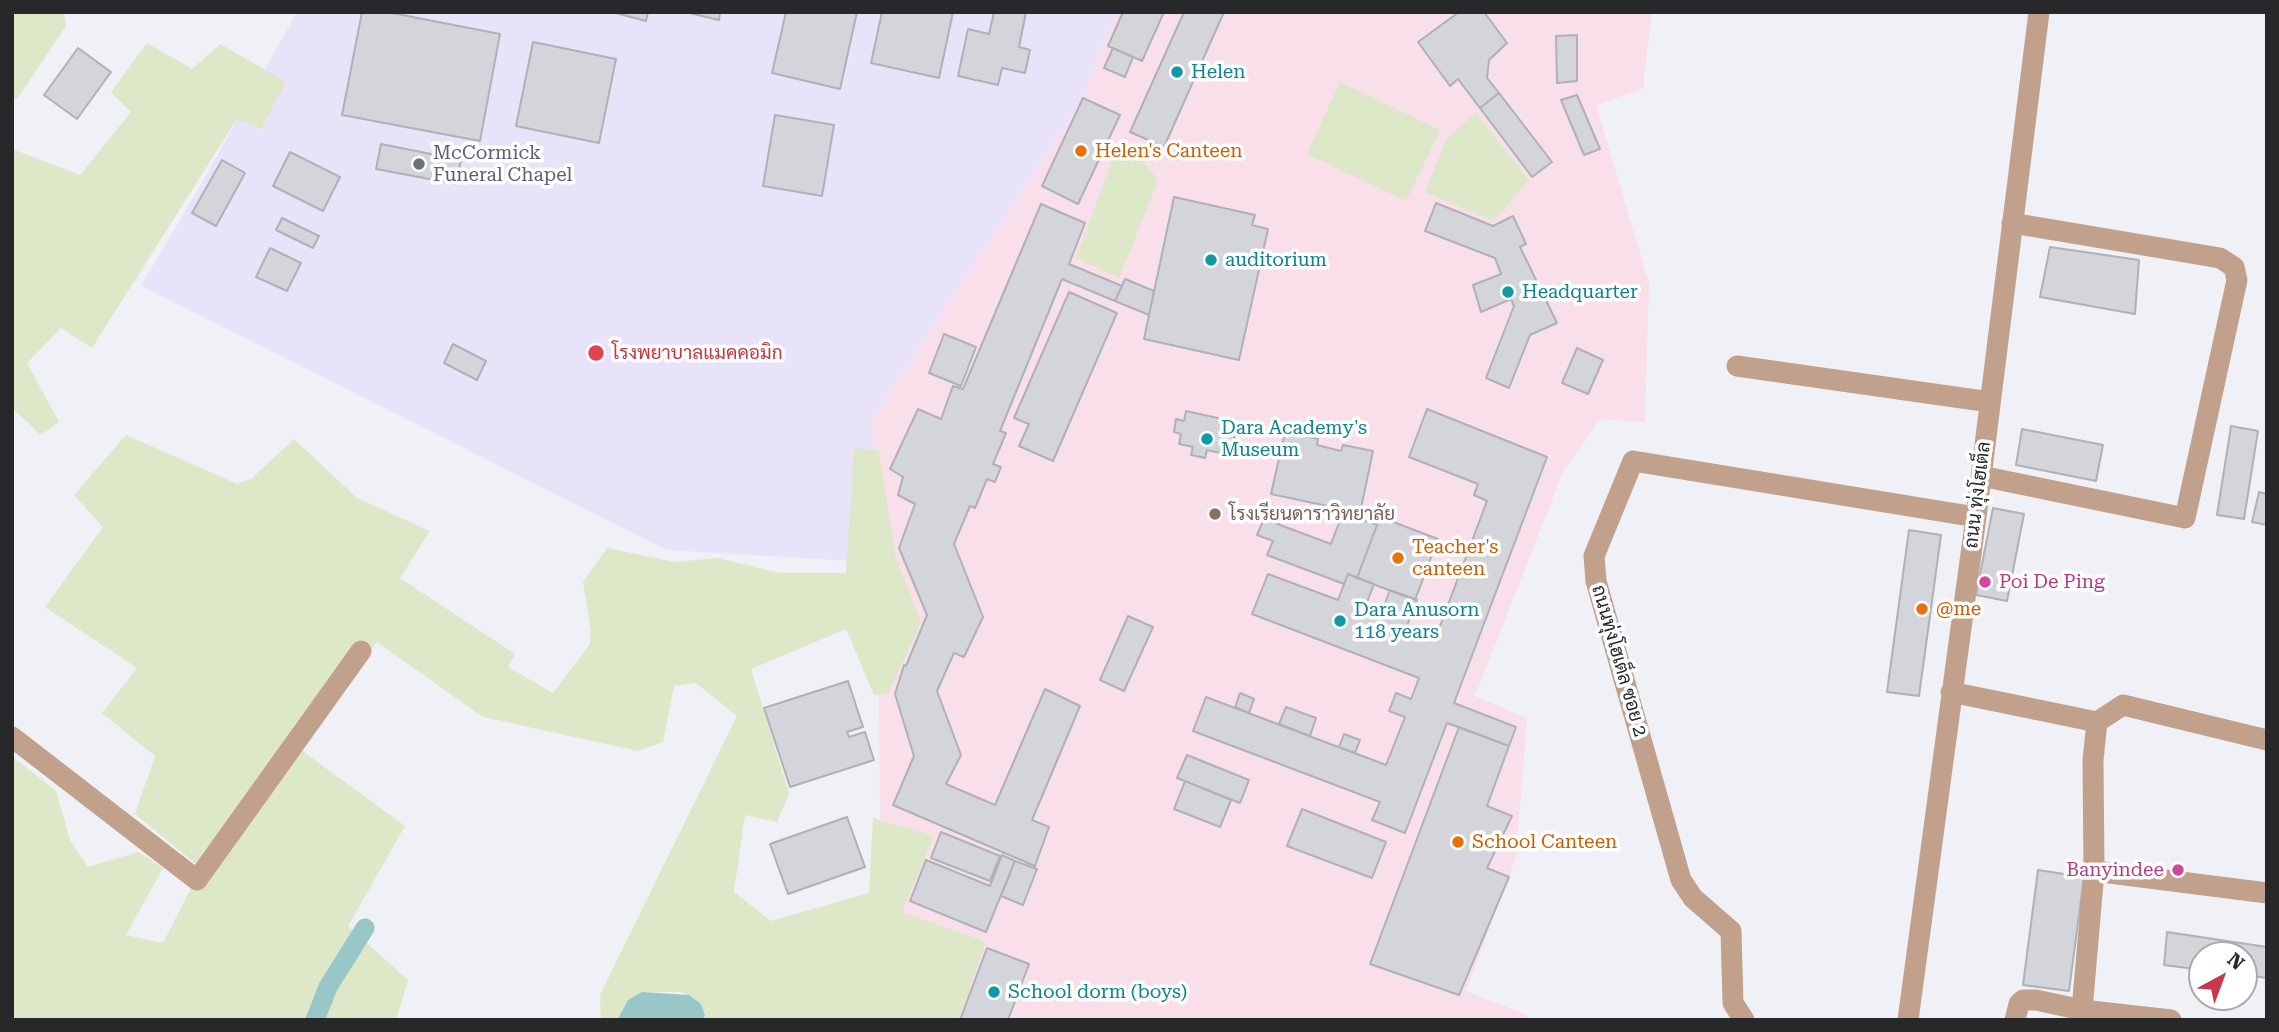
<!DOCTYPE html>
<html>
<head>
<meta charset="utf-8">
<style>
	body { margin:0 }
	#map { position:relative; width:2279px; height:1032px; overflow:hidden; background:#eff1f6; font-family:"Roboto Serif",serif }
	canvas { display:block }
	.frame { position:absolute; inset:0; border:14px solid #27282a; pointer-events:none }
	.north { position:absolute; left:2188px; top:941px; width:70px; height:70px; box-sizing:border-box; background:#fff; border:2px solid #a9a9aa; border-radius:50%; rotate:41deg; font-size:19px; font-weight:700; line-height:28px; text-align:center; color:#27282a }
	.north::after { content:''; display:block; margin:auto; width:24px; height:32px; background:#c7374e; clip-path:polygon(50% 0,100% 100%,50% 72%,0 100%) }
</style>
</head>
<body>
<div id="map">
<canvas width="2279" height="1032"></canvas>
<div class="frame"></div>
<div class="north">N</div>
</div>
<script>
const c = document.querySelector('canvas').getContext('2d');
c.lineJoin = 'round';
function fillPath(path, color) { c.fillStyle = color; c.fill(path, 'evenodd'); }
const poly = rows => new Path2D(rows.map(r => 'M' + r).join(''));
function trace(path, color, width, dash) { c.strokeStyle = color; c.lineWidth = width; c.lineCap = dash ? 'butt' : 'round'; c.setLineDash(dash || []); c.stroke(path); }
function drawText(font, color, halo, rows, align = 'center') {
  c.font = font + ' "Roboto Serif",Sarabun,serif'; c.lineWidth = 7; c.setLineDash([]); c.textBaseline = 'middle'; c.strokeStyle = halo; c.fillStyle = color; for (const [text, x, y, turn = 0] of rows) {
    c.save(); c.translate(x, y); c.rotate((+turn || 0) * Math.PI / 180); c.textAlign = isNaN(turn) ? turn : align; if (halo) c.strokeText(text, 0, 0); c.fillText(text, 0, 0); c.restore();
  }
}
fillPath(poly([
	[1116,12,1652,12,1643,88,1596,105,1649,283,1645,422,1600,419,1563,472,1475,696,1527,718,1516,857,1466,991,1527,1015,1530,1020,887,1020,881,947,878,557,872,420,1083,98]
]), '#f8dfe9');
fillPath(poly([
	[297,12,1116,12,1083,98,872,420,888,556,850,561,667,550,141,286,203,181]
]), '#e9e3f9');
fillPath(poly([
	[12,12,64,12,66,26,18,98,12,100],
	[147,43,192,69,220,44,286,82,261,129,237,119,92,348,61,328,27,363,59,422,41,435,12,408,12,149,80,175,131,112,111,92],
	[1340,82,1440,130,1406,201,1307,154],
	[1476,113,1529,180,1493,221,1425,192,1447,138],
	[1117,148,1142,160,1158,180,1119,278,1076,258],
	[126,435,237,484,251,479,294,439,357,498,430,531,400,578,515,654,508,667,553,693,590,644,591,630,583,582,607,548,675,562,718,558,780,573,846,573,854,448,879,451,895,555,921,623,888,693,874,695,846,629,751,669,789,794,777,822,745,815,734,892,771,921,869,893,873,818,934,836,902,912,986,942,958,1020,702,1020,705,1016,701,1004,681,992,642,992,623,1007,617,1020,601,1020,600,995,737,716,696,683,674,686,663,742,638,751,483,717,377,642,301,750,405,826,348,926,408,980,396,1020,12,1020,12,756,56,791,70,840,88,867,138,852,163,868,126,935,163,943,201,868,135,814,155,756,102,713,137,668,45,607,103,527,74,495]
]), '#dce8c7');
fillPath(poly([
	[642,992,689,995,701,1004,705,1016,702,1020,617,1020,628,1000]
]), '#99c6c6');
trace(poly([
	[315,1020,328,987,365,928]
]), '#99c6c6', 19);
const building = poly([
	[362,12,387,12,500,34,480,141,342,115,362,12],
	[612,12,648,12,646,21,612,12],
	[685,12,720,12,719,20,685,12],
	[786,12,857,12,840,89,772,73,786,12],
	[882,12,953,12,939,78,871,63,882,12],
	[994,12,1026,12,1019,47,1030,50,1025,73,1002,68,998,85,958,76,968,29,989,34,994,12],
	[1123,12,1164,12,1142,61,1108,46,1123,12],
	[1184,12,1224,12,1164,147,1130,132,1184,12],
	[1459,12,1484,12,1507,43,1489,60,1487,78,1499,93,1480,108,1458,79,1450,86,1418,42,1459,12],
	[1577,35,1577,81,1557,83,1556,36,1577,35],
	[533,42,616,59,599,143,516,126,533,42],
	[78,48,111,72,77,119,44,95,78,48],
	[1113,48,1133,57,1125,77,1104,68,1113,48],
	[1499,93,1552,162,1532,177,1480,108,1499,93],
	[1577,95,1600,149,1584,155,1561,100,1577,95],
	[1083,98,1120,115,1078,204,1042,186,1083,98],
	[775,115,834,125,822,196,763,186,775,115],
	[381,144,461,160,456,184,376,169,381,144],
	[290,152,340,177,323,211,273,186,290,152],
	[222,160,245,173,216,226,192,213,222,160],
	[1174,197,1255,215,1252,225,1268,229,1239,360,1144,339,1174,197],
	[1436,203,1493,226,1513,216,1526,244,1520,247,1557,323,1530,335,1509,388,1486,378,1514,306,1511,299,1481,312,1473,285,1501,274,1495,258,1425,231,1436,203],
	[1041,204,1085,223,1069,264,1122,286,1115,301,1062,279,1000,431,1006,433,993,464,1001,467,995,482,987,479,975,508,970,506,954,544,983,617,964,657,954,653,937,691,961,755,946,784,995,805,1045,689,1080,706,1032,820,1049,827,1035,866,893,805,914,756,895,694,904,665,906,666,927,615,899,548,915,504,898,495,903,477,890,469,918,409,941,419,953,386,963,389,1041,204],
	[282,218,319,236,313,248,276,230,282,218],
	[2050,247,2139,260,2135,314,2040,297,2050,247],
	[270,248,301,263,287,291,256,277,270,248],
	[1125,279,1154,291,1149,315,1115,301,1125,279],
	[1069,292,1117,313,1053,461,1019,446,1029,424,1014,418,1069,292],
	[944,334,976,347,961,386,929,373,944,334],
	[453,344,486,361,477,380,444,363,453,344],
	[1577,348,1603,360,1588,394,1562,383,1577,348],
	[1427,409,1547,457,1454,703,1516,727,1509,746,1447,723,1405,833,1372,820,1380,802,1193,731,1206,697,1386,765,1405,717,1389,711,1396,693,1411,699,1419,678,1252,614,1268,574,1338,600,1348,574,1374,584,1364,610,1380,616,1390,590,1417,600,1407,626,1436,637,1487,501,1474,495,1478,484,1409,457,1427,409],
	[1186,411,1227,420,1225,429,1236,431,1232,447,1222,444,1220,453,1207,450,1205,458,1191,455,1193,447,1179,444,1181,434,1174,432,1176,419,1184,421,1186,411],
	[2231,426,2258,431,2244,519,2217,515,2231,426],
	[2022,429,2103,445,2096,481,2016,465,2022,429],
	[1285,432,1318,439,1317,445,1341,451,1343,445,1373,451,1360,513,1271,494,1285,432],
	[2259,492,2267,494,2267,525,2252,522,2259,492],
	[1993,508,2024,514,2007,601,1976,595,1993,508],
	[1343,512,1377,525,1357,578,1348,574,1344,584,1267,555,1273,541,1257,535,1264,519,1331,544,1343,512],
	[1380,517,1438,539,1415,600,1357,578,1380,517],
	[1909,530,1941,535,1919,696,1887,692,1909,530],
	[1128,616,1153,627,1124,691,1100,680,1128,616],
	[848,681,863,727,847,732,849,737,865,732,874,760,790,787,764,708,848,681],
	[1240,693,1254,699,1249,713,1235,707,1240,693],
	[1286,707,1316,718,1310,736,1279,724,1286,707],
	[1459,727,1509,746,1487,806,1512,816,1487,868,1509,877,1459,995,1370,964,1459,727],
	[1344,734,1360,740,1355,753,1339,747,1344,734],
	[1187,755,1249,780,1240,803,1177,778,1187,755],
	[1185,781,1231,800,1220,827,1174,809,1185,781],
	[1302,809,1386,842,1372,878,1287,846,1302,809],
	[847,817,865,867,788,894,770,844,847,817],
	[941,832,1000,856,990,881,931,858,941,832],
	[1002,855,1015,861,986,932,910,901,926,860,990,886,1002,855],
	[1015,861,1037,869,1023,905,1001,896,1015,861],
	[2038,870,2084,877,2069,991,2023,985,2038,870],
	[2167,932,2267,947,2267,978,2244,975,2244,955,2202,955,2202,970,2164,965,2167,932],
	[987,948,1029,964,1008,1020,960,1020,987,948]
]);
fillPath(building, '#d3d5da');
trace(building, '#afb1b6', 2);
trace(poly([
	[1737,366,1990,402],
	[1981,476,2185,518,2237,280,2234,267,2220,258,2012,223],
	[1951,692,2097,722,2123,705,2267,740],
	[12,737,197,880,361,651],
	[2094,871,2267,893],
	[2082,1010,2094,871,2093,760,2097,722],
	[1744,1020,1733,1003,1731,931,1693,898,1681,880,1596,581,1594,556,1633,461,1976,517],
	[1908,1020,1976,517,2039,12],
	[2015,1020,2019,1004,2023,1000,2036,1000,2082,1010,2171,1020]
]), '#c1a18c', 21);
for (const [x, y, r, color] of [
	[1177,72,7,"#0f9aa8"],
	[1081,151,7,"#e8710a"],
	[419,164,7,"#6b7280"],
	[1211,260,7,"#0f9aa8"],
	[1508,292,7,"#0f9aa8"],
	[596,353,9,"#e0444e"],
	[1207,439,7,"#0f9aa8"],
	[1215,514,7,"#8d6e63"],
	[1398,558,7,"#e8710a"],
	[1985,582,7,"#d1479c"],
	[1922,609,7,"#e8710a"],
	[1340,621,7,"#0f9aa8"],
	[1458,842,7,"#e8710a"],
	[2178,870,7,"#d1479c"],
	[994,992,7,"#0f9aa8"]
]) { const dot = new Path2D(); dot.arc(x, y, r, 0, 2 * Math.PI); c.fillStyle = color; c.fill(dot); trace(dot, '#fff', 2.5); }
drawText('19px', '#0d838f', '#fff', [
	["Helen",1191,72],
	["auditorium",1225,260],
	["Headquarter",1522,292],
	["Dara Academy's",1221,428],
	["Museum",1221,450],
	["Dara Anusorn",1354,610],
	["118 years",1354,632],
	["School dorm (boys)",1008,992]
], 'left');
drawText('19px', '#c56008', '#fff', [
	["Helen's Canteen",1095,151],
	["Teacher's",1412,547],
	["canteen",1412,569],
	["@me",1936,609],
	["School Canteen",1472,842]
], 'left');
drawText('19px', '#5b616d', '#fff', [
	["McCormick",433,153],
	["Funeral Chapel",433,175]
], 'left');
drawText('19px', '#be3a42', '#fff', [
	["โรงพยาบาลแมคคอมิก",612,353]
], 'left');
drawText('19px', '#27282a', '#fff', [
	["ถนน ทุ่งโฮเต็ล",1978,495,-83],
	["ถนนทุ่งโฮเต็ล ซอย 2",1619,661,74]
]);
drawText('19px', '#785e54', '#fff', [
	["โรงเรียนดาราวิทยาลัย",1229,514]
], 'left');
drawText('19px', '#b23c85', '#fff', [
	["Poi De Ping",1999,582],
	["Banyindee",2164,870,"right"]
], 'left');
</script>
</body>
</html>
